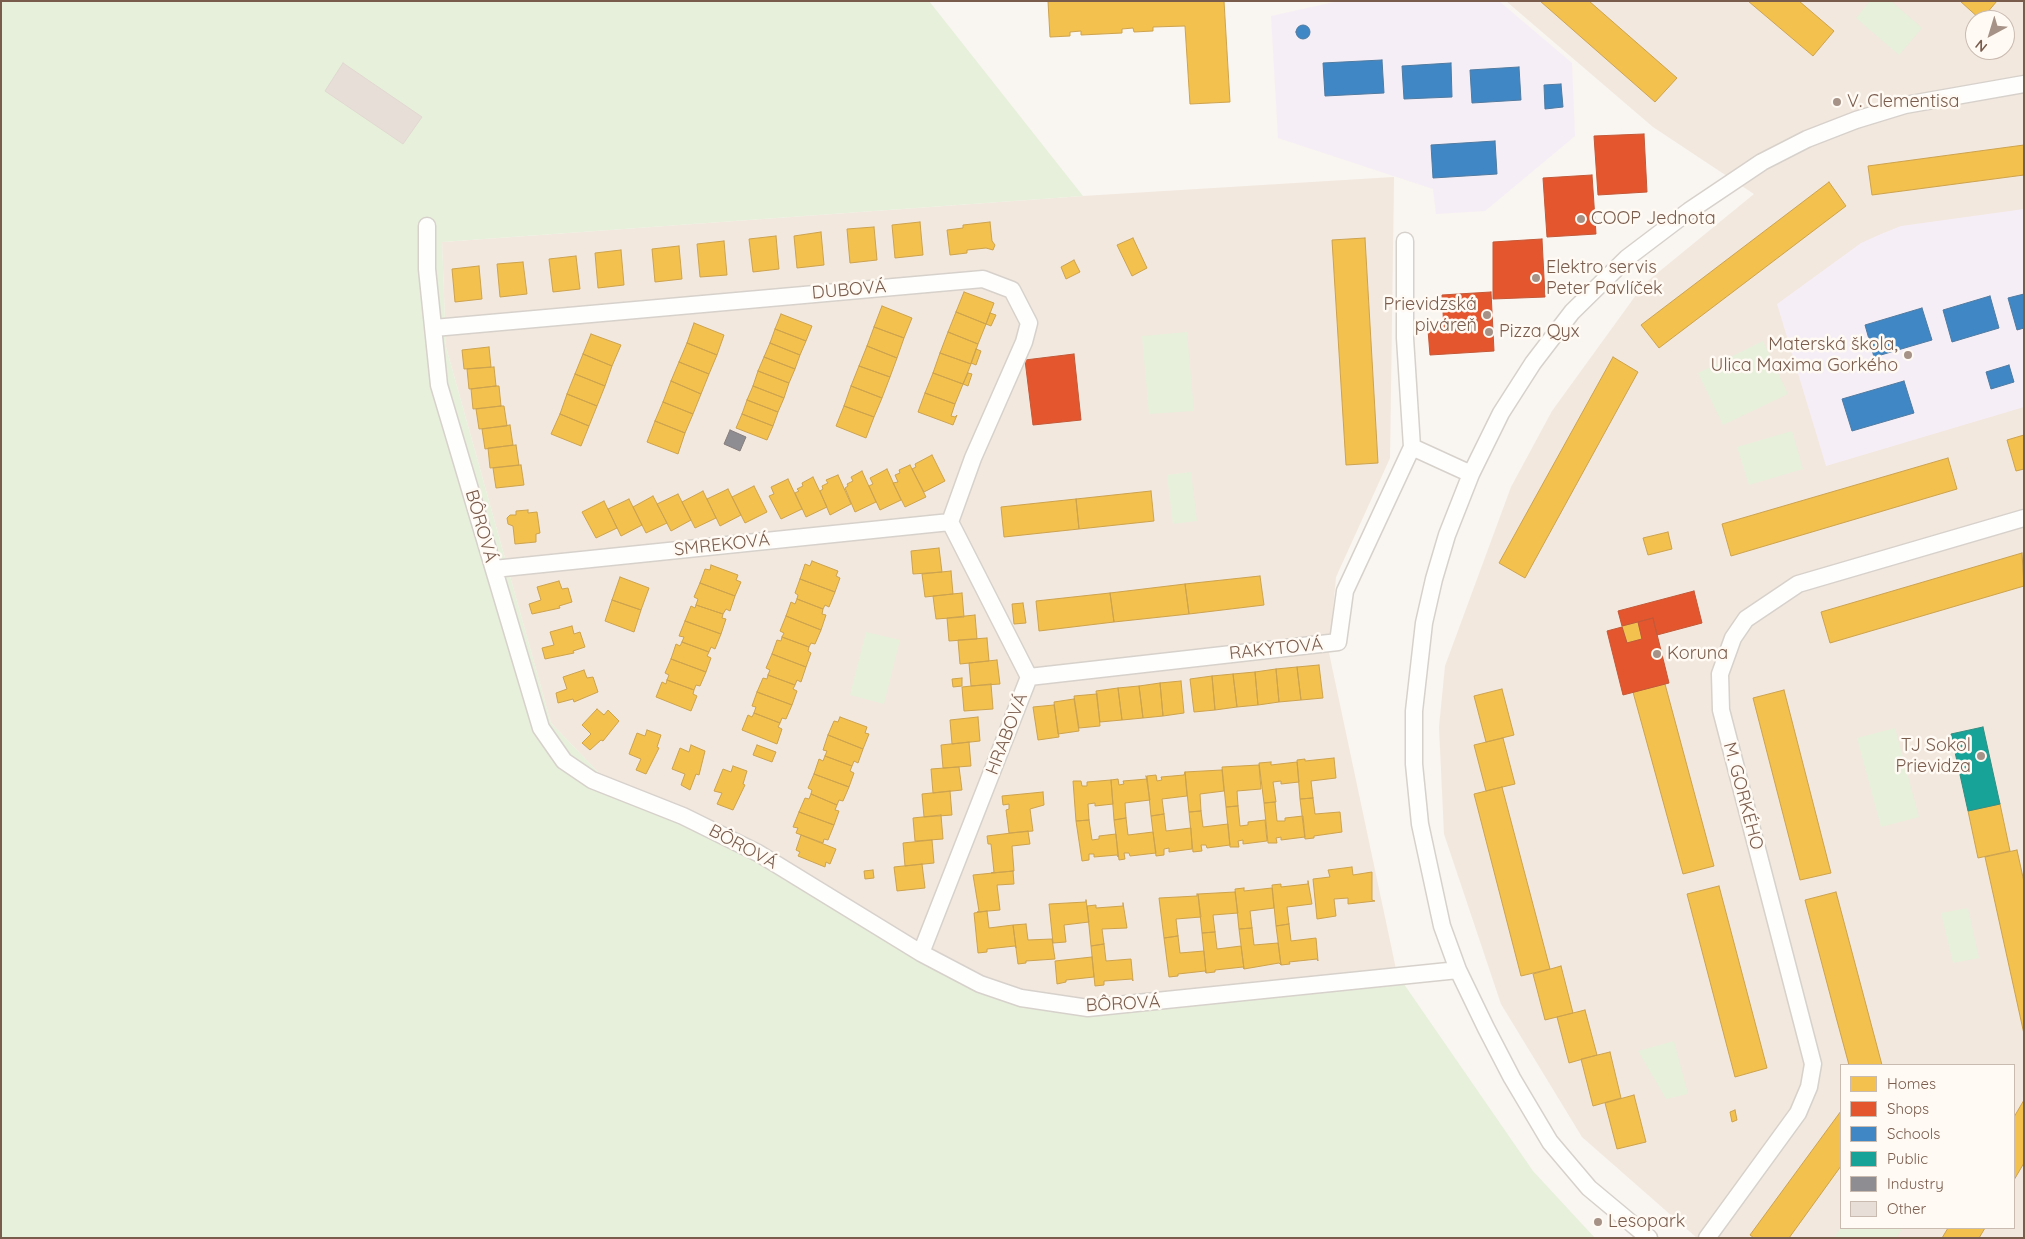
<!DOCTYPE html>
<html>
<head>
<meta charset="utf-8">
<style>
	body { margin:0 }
	#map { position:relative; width:2025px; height:1239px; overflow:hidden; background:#f9f5f0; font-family:Quicksand,sans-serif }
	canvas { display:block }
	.frame { position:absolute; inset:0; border:2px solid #7a5c4d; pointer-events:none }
	.legend { position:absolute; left:1840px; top:1064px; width:175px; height:165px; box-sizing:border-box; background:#fffaf3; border:1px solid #cabbb1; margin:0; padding:6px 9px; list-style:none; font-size:15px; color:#7a5c4d }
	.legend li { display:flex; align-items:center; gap:10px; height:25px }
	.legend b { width:25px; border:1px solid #cabbb1 }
	.north { position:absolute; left:1965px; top:10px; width:50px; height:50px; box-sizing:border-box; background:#fffaf3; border:1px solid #cabbb1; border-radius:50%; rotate:219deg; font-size:14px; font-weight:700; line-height:20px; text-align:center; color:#7a5c4d }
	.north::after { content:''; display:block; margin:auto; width:18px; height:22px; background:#a69286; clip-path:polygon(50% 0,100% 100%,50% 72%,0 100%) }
</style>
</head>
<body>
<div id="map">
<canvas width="2025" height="1239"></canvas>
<div class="frame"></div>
<ul class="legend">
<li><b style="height:14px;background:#f2c14e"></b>Homes</li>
<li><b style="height:14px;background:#e4572e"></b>Shops</li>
<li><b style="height:14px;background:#3f88c5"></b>Schools</li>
<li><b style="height:14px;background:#17a398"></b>Public</li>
<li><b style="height:14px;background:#8d8d92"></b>Industry</li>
<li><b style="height:14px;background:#e6ded7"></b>Other</li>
</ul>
<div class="north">N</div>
</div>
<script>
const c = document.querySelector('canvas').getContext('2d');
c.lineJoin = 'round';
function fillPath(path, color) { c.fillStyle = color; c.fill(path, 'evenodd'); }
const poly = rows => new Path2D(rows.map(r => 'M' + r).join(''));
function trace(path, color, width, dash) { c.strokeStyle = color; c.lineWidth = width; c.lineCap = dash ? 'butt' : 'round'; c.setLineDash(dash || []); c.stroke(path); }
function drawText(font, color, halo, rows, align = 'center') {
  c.font = font + ' Quicksand,sans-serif'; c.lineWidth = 5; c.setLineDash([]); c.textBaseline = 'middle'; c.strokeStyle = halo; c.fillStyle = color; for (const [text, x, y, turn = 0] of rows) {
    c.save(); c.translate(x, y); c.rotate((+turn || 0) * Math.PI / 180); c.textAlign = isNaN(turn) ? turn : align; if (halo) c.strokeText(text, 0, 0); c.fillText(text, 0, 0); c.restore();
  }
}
fillPath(poly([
	[1506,1,2024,1,2024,1238,1697,1238,1582,1137,1501,1004,1444,834,1439,727,1445,666,1511,487,1552,411,1644,284,1754,194,1653,127],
	[1975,20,2005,20,2005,50,1975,50],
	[1841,1065,2014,1065,2014,1228,1841,1228],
	[1394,177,1390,458,1336,577,1329,653,1397,974,1128,1003,994,991,749,851,598,772,551,723,446,347,442,242,1083,196]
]), '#f2e8de');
fillPath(poly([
	[1339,1,1499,1,1572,63,1575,136,1485,211,1436,214,1433,189,1278,138,1271,16],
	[2024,209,2024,407,1826,466,1777,304,1861,243,1881,234,1901,226]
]), '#f6eef6');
fillPath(poly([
	[1,1,929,1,1083,196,442,242,446,347,551,723,598,772,749,851,994,991,1128,1003,1397,974,1533,1171,1595,1238,1,1238],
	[1870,1,1891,1,1922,28,1899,55,1856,18],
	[1187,332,1194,411,1149,414,1142,336],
	[1763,341,1788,394,1723,425,1698,373],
	[1792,431,1803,469,1749,485,1737,447],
	[1191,472,1197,521,1173,524,1167,475],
	[866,632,900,640,884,704,850,695],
	[1895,728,1919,817,1881,827,1857,738],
	[1968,908,1979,958,1953,963,1941,913],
	[1674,1041,1688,1094,1666,1099,1638,1051],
	[1841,1227,1841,1228,1903,1228,1896,1238,1834,1238]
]), '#e7f0db');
const homes = poly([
	[1048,1,1224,1,1230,102,1190,104,1185,26,1153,27,1153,31,1134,32,1133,28,1122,29,1122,33,1081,35,1081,31,1070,32,1070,36,1050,37,1048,1],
	[1540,1,1589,1,1677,78,1655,102,1540,1],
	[1748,1,1799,1,1834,31,1813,56,1748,1],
	[1960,1,1997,1,1981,20,1960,1],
	[2024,145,2024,175,1872,195,1868,166,2024,145],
	[1829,182,1846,206,1659,348,1641,325,1829,182],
	[920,222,923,255,895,258,892,225,920,222],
	[990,222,992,241,995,245,993,250,986,248,967,250,967,253,950,255,947,230,963,228,963,225,990,222],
	[874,227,877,260,850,263,847,229,874,227],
	[821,232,824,265,797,268,794,236,821,232],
	[776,236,779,269,753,272,749,239,776,236],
	[1133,238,1147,268,1132,276,1117,245,1133,238],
	[1365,238,1378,463,1346,465,1332,240,1365,238],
	[724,241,727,275,700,277,697,244,724,241],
	[679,246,682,279,655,282,652,249,679,246],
	[621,250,624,285,598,288,595,253,621,250],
	[576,256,580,289,553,292,549,259,576,256],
	[1074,260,1080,272,1066,279,1061,267,1074,260],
	[523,262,527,294,500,297,497,264,523,262],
	[479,266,482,299,455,302,452,269,479,266],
	[964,292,994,303,986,324,956,312,964,292],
	[882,306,912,318,904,338,874,327,882,306],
	[956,312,986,324,978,344,948,332,956,312],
	[990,313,996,315,991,326,986,324,990,313],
	[781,314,812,326,806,341,775,329,781,314],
	[694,323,724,335,717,355,687,343,694,323],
	[874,327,904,338,897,358,867,346,874,327],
	[775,329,806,341,800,355,770,343,775,329],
	[948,332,978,344,971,364,940,353,948,332],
	[591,334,621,345,612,366,583,354,591,334],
	[687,343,717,355,709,374,679,362,687,343],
	[770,343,800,355,795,369,764,357,770,343],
	[867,346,897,358,890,377,859,366,867,346],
	[489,347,491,367,464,369,462,350,489,347],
	[976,349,981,351,976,365,971,363,976,349],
	[940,353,971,364,963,384,933,373,940,353],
	[583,354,612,366,605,386,575,374,583,354],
	[764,357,795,369,789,383,758,371,764,357],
	[1613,357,1638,372,1525,578,1499,563,1613,357],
	[679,362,709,374,701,394,671,381,679,362],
	[859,366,890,377,882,398,851,386,859,366],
	[494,367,496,386,469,389,467,369,494,367],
	[758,371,789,383,784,398,753,386,758,371],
	[933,373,963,384,955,404,925,393,933,373],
	[968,373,972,374,968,386,963,384,968,373],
	[575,374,605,386,597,406,567,394,575,374],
	[671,381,701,394,693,414,663,402,671,381],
	[496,386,499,386,501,406,473,409,471,389,496,386],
	[753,386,784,398,778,412,747,400,753,386],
	[851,386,882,398,874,417,844,406,851,386],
	[925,393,955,404,951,416,955,417,957,415,953,425,918,412,925,393],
	[567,394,597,406,589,426,560,414,567,394],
	[747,400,778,412,773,426,742,414,747,400],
	[663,402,693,414,685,433,655,421,663,402],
	[501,406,504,406,507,426,479,429,476,409,501,406],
	[844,406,874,417,866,438,836,426,844,406],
	[560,414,589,426,581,446,551,434,560,414],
	[742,414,773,426,767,440,736,428,742,414],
	[655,421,685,433,678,454,647,442,655,421],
	[510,425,513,445,485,449,482,429,510,425],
	[2024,435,2024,469,2016,471,2007,440,2024,435],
	[516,445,519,465,490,468,488,448,516,445],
	[932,455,945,481,924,492,912,469,916,467,915,464,932,455],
	[1948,458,1957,489,1731,556,1722,524,1948,458],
	[521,465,524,485,496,488,493,468,521,465],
	[910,465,926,497,905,507,893,483,898,482,895,475,900,473,899,470,910,465],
	[887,469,901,500,880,510,869,486,873,484,870,478,887,469],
	[862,471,876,502,855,512,845,488,848,486,847,484,853,481,851,477,862,471],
	[838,475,851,504,830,515,820,491,823,489,822,486,828,483,826,480,838,475],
	[813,477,827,507,806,517,795,493,799,491,797,489,803,486,802,483,813,477],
	[788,479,802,509,781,519,769,496,774,494,771,487,788,479],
	[754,486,767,512,745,523,732,497,754,486],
	[728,489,741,515,720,526,707,499,728,489],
	[703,491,716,518,695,528,682,502,703,491],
	[1151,491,1154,521,1079,529,1076,499,1151,491],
	[678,494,691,520,671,531,657,504,678,494],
	[653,496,667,523,646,533,633,507,653,496],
	[629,499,642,525,621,536,608,509,629,499],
	[1076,499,1079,529,1004,537,1001,507,1076,499],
	[604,501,617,528,596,538,582,512,604,501],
	[528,510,528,513,537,512,540,533,536,534,536,542,515,544,513,526,508,524,507,518,510,515,516,515,516,511,528,510],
	[1668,532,1672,549,1648,555,1643,538,1668,532],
	[939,548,942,572,913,574,911,551,939,548],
	[2022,553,2024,586,1830,643,1821,612,2022,553],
	[812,561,838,571,836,576,840,578,835,592,800,579,805,564,810,566,812,561],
	[711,565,738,575,736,580,741,582,735,596,700,583,705,569,710,570,711,565],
	[951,571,953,594,925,597,922,574,951,571],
	[1260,576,1264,605,1189,614,1185,584,1260,576],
	[620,577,649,588,641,610,612,600,620,577],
	[800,579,835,592,829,607,825,605,823,609,797,599,798,595,795,593,800,579],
	[559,581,562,589,568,588,572,602,559,606,560,608,532,614,529,604,541,600,537,587,559,581],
	[700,583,735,596,730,611,726,609,723,614,696,605,698,599,694,597,700,583],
	[1185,584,1189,614,1114,622,1110,593,1185,584],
	[962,593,964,617,936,619,933,596,962,593],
	[1110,593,1114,622,1039,631,1036,601,1110,593],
	[797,599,823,609,822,614,826,615,821,630,786,616,791,602,795,604,797,599],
	[612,600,641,610,634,632,605,621,612,600],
	[1023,603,1026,623,1014,624,1012,604,1023,603],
	[696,605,723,614,722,618,726,619,721,634,685,621,691,606,695,608,696,605],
	[975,615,977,639,949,641,947,618,975,615],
	[786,616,821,630,815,644,811,643,809,647,782,637,784,633,780,631,786,616],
	[685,621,721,634,715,649,711,647,709,652,682,642,684,637,679,636,685,621],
	[1638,622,1642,639,1627,643,1622,626,1638,622],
	[572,626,574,634,580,632,585,647,573,651,574,653,545,659,542,648,554,645,550,632,572,626],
	[782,637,809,647,808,651,811,653,806,667,772,654,777,640,781,641,782,637],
	[987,638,989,661,960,664,958,640,987,638],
	[682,642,709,652,707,656,711,658,706,672,671,659,676,644,680,646,682,642],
	[772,654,806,667,801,682,797,680,795,685,768,675,770,670,766,668,772,654],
	[671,659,706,672,700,686,696,685,694,690,667,680,669,675,665,673,671,659],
	[997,660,1000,684,971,686,969,663,997,660],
	[1319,665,1323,698,1301,700,1297,667,1319,665],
	[1297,667,1301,700,1279,702,1276,669,1297,667],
	[1276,669,1279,702,1258,705,1255,672,1276,669],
	[584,670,587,678,593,677,598,692,574,702,573,699,558,703,556,693,567,689,563,677,584,670],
	[1255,672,1258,705,1237,707,1233,674,1255,672],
	[1233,674,1237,707,1215,710,1212,676,1233,674],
	[768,675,795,685,793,689,797,691,792,705,757,692,763,678,767,679,768,675],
	[1212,676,1215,710,1194,712,1190,679,1212,676],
	[962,678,962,686,953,687,952,679,962,678],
	[667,680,694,690,693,694,697,696,691,711,656,697,662,682,666,684,667,680],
	[1181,681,1184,713,1163,716,1160,683,1181,681],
	[1160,683,1163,716,1143,718,1139,686,1160,683],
	[991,684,993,709,964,711,962,687,991,684],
	[1665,684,1714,866,1683,874,1633,692,1665,684],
	[1139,686,1143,718,1122,720,1118,688,1139,686],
	[1118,688,1122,720,1100,722,1096,691,1118,688],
	[1502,689,1514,735,1486,742,1474,696,1502,689],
	[1784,690,1831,873,1800,880,1753,698,1784,690],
	[757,692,792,705,786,719,782,718,780,723,754,713,756,707,752,706,757,692],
	[1097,694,1100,726,1079,728,1074,696,1097,694],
	[1074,699,1079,731,1058,734,1054,702,1074,699],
	[1054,705,1059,737,1038,740,1033,707,1054,705],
	[597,709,604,715,608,710,619,721,603,741,601,740,590,750,582,743,591,734,582,725,597,709],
	[754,713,780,723,778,727,782,729,777,744,742,730,748,715,752,717,754,713],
	[840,717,867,727,865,733,869,734,863,749,828,735,834,721,838,722,840,717],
	[978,717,980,741,952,744,950,720,978,717],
	[647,730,661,735,657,747,659,748,646,774,636,770,641,759,629,754,637,733,645,736,647,730],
	[828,735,863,749,858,763,854,761,852,766,825,756,827,751,823,750,828,735],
	[1503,738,1515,784,1486,791,1474,745,1503,738],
	[969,742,971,766,943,768,941,745,969,742],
	[691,745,705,751,699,775,696,774,690,790,681,785,685,774,672,769,680,748,689,752,691,745],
	[757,745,776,752,772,762,753,755,757,745],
	[825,756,852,766,850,771,854,773,849,787,814,774,819,759,823,761,825,756],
	[1334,758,1336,778,1311,781,1313,798,1300,799,1297,760,1305,759,1305,761,1334,758],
	[1271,762,1271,765,1297,762,1299,782,1281,784,1281,781,1273,782,1276,802,1264,803,1259,763,1271,762],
	[1259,765,1261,789,1237,791,1238,806,1226,807,1222,767,1259,765],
	[733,766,747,771,743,784,745,785,733,810,717,804,722,793,714,791,723,769,731,772,733,766],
	[959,767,962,790,933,793,931,769,959,767],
	[1222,770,1224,791,1200,794,1201,811,1189,812,1185,772,1222,770],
	[1185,772,1187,796,1162,799,1164,814,1151,816,1147,776,1156,775,1157,781,1162,780,1161,777,1184,775,1185,772],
	[814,774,849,787,843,801,839,800,837,805,811,794,812,790,808,788,814,774],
	[1146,776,1150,800,1125,803,1126,818,1114,820,1111,780,1118,779,1119,785,1124,784,1123,781,1147,779,1146,776],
	[1111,780,1113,804,1095,806,1095,803,1088,804,1089,820,1076,821,1073,781,1081,781,1082,786,1087,786,1087,782,1111,780],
	[1502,787,1550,969,1521,976,1474,794,1502,787],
	[950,791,952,815,924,817,922,794,950,791],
	[1043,792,1044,805,1030,809,1033,831,1009,833,1006,810,1009,809,1009,804,1003,805,1002,796,1043,792],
	[811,794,837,805,835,810,839,811,834,825,799,812,805,798,809,799,811,794],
	[1313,798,1315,814,1340,812,1342,832,1314,836,1314,838,1305,839,1300,799,1313,798],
	[1275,802,1277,821,1285,821,1285,818,1303,816,1305,837,1281,840,1281,837,1276,838,1277,843,1268,843,1264,803,1275,802],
	[2000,804,2010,851,1978,858,1968,811,2000,804],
	[1238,806,1240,826,1248,825,1248,822,1265,820,1267,841,1243,844,1243,840,1238,841,1239,847,1230,847,1226,807,1238,806],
	[1201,811,1203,827,1228,824,1230,845,1207,848,1206,845,1201,845,1202,851,1193,852,1189,812,1201,811],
	[799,812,834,825,828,840,824,839,823,843,796,833,798,828,793,827,799,812],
	[1164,814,1166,831,1191,828,1192,849,1169,852,1169,848,1164,849,1164,855,1156,856,1151,816,1164,814],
	[941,815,943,839,915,841,913,818,941,815],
	[1126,818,1128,835,1153,832,1156,853,1130,856,1129,853,1124,853,1125,859,1119,860,1114,820,1126,818],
	[1089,820,1092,840,1099,839,1099,836,1116,834,1118,857,1117,855,1094,857,1094,854,1089,854,1089,860,1082,861,1076,821,1089,820],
	[1028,831,1030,844,1012,846,1014,871,991,873,994,872,991,844,988,844,987,836,1028,831],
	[801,835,836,849,830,864,826,862,825,867,798,856,800,852,796,850,801,835],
	[932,840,934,863,905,866,903,843,932,840],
	[2017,850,2024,882,2024,1034,1985,857,2017,850],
	[922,864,925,888,897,891,894,867,922,864],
	[1352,867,1353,875,1372,872,1372,900,1375,901,1348,904,1348,898,1334,899,1336,916,1317,919,1313,879,1330,877,1328,870,1352,867],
	[873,870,874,878,865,879,864,871,873,870],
	[1013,871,1014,884,997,885,1000,910,977,912,979,911,973,875,1013,871],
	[1308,881,1312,904,1287,907,1289,924,1276,926,1272,885,1281,884,1281,887,1308,884,1308,881],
	[1719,886,1767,1068,1735,1077,1687,894,1719,886],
	[1244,888,1244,891,1272,888,1274,908,1250,911,1252,928,1239,929,1235,889,1244,888],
	[1235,892,1238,913,1213,915,1215,932,1202,933,1198,894,1235,892],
	[1836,892,1882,1065,1849,1065,1836,1017,1805,900,1836,892],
	[1197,894,1198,894,1201,917,1176,919,1178,936,1164,938,1159,898,1197,896,1197,894],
	[1086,900,1089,922,1064,925,1066,942,1053,943,1049,904,1086,902,1086,900],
	[1123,903,1127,928,1102,929,1104,944,1091,946,1087,906,1096,905,1096,908,1123,906,1123,903],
	[987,911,989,928,1013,925,1016,948,1015,946,987,949,987,952,978,953,974,913,987,911],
	[1026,924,1028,940,1052,939,1055,959,1026,961,1026,963,1018,964,1013,925,1026,924],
	[1289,924,1291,941,1316,938,1318,961,1317,959,1289,962,1290,964,1281,965,1276,926,1289,924],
	[1252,928,1254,945,1278,943,1281,965,1279,963,1244,969,1239,929,1252,928],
	[1215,932,1217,949,1241,946,1244,969,1243,967,1215,970,1215,972,1206,973,1202,933,1215,932],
	[1178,936,1180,953,1204,951,1206,973,1205,971,1178,974,1178,976,1169,977,1164,938,1178,936],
	[1104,944,1106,961,1131,959,1133,981,1132,979,1104,981,1104,985,1095,986,1091,946,1104,944],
	[1092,957,1094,977,1066,980,1066,982,1057,984,1055,961,1092,957],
	[1561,966,1573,1013,1545,1020,1533,974,1561,966],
	[1585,1010,1597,1055,1569,1063,1557,1017,1585,1010],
	[1610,1052,1621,1098,1593,1106,1581,1059,1610,1052],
	[1634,1095,1646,1142,1617,1149,1605,1103,1634,1095],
	[2024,1100,2024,1163,2014,1180,2014,1117,2024,1100],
	[1735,1110,1737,1120,1732,1122,1730,1112,1735,1110],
	[1841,1111,1841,1166,1789,1238,1754,1238,1750,1235,1841,1111],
	[1948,1228,1985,1228,1979,1238,1942,1238,1948,1228]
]);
fillPath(homes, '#f2c14e');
trace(homes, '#cea34e', 1);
const shops = poly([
	[1644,134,1647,192,1598,195,1594,136,1644,134],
	[1592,175,1596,234,1547,237,1543,178,1592,175],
	[1542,239,1545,297,1493,299,1493,242,1542,239],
	[1491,292,1494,351,1430,355,1428,330,1444,329,1442,295,1491,292],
	[1074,354,1081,420,1033,425,1025,360,1074,354],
	[1694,591,1702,623,1657,635,1653,618,1622,626,1618,611,1694,591],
	[1653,618,1669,683,1623,695,1607,631,1622,627,1627,643,1642,639,1638,622,1653,618]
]);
fillPath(shops, '#e4572e');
trace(shops, '#c45837', 1);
const schools = poly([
	'1296 32a7 7 0 1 1 14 0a7 7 0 1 1-14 0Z',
	[1382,60,1384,93,1325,96,1323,63,1382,60],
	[1451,63,1452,97,1404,99,1402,66,1451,63],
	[1519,67,1521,100,1472,103,1470,70,1519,67],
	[1561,84,1563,107,1545,109,1544,85,1561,84],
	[1495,141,1497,174,1433,178,1431,145,1495,141],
	[2024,294,2024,328,2017,330,2008,298,2024,294],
	[1990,296,1999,328,1952,342,1943,310,1990,296],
	[1922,308,1932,340,1874,357,1865,325,1922,308],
	[2009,365,2014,382,1991,389,1986,372,2009,365],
	[1904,381,1914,413,1852,431,1842,399,1904,381]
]);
fillPath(schools, '#3f88c5');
trace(schools, '#517ba1', 1);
const public = poly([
	[1983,727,2000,804,1968,811,1951,734,1983,727]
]);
fillPath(public, '#17a398');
trace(public, '#358e82', 1);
const industry = poly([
	[730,430,746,437,740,451,724,444,730,430]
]);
fillPath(industry, '#8d8d92');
trace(industry, '#877e7d', 1);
const building = poly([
	[343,63,422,117,403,144,325,91,343,63]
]);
fillPath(building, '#e6ded7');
trace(building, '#e2d8d2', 1);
const minor = poly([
	[427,226,427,269,439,385,541,728,564,761,592,780,683,816,758,853,921,953,980,984,1021,998,1088,1008,1458,970],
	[1405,241,1405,338,1412,447],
	[434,328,983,279,1012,290,1029,323,1024,342,973,458,950,522],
	[494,569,950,522],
	[1029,677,1338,642,1345,591,1412,447,1471,474],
	[921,953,1029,677,950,522],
	[1649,1238,1589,1188,1550,1142,1512,1078,1486,1028,1458,970,1442,926,1420,824,1414,764,1414,711,1424,623,1434,579,1447,535,1471,474,1501,413,1533,363,1572,312,1627,258,1689,211,1762,162,1807,139,1856,120,1905,105,2024,84],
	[1707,1238,1798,1113,1809,1087,1813,1064,1721,710,1720,674,1733,638,1746,619,1798,584,2024,518]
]);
trace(minor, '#d7d1cb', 19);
trace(minor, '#fefefd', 16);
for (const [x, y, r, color] of [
	[1837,102,5,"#a69286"],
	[1581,219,5,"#a69286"],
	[1536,278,5,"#a69286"],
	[1487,315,5,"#a69286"],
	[1489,332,5,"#a69286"],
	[1908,355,5,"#a69286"],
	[1657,654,5,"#a69286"],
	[1981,756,5,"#a69286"],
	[1598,1222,5,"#a69286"]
]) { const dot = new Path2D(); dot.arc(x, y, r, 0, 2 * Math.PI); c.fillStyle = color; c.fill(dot); trace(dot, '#fffaf3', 2); }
drawText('18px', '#7a5c4d', '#fffaf3', [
	["V. Clementisa",1847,102],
	["COOP Jednota",1591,219],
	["Elektro servis",1546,268],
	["Peter Pavlíček",1546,289],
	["Prievidzská",1477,305,"right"],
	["piváreň",1477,326,"right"],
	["Pizza Qyx",1499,332],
	["Materská škola,",1898,345,"right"],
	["Ulica Maxima Gorkého",1898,366,"right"],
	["Koruna",1667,654],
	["TJ Sokol",1971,746,"right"],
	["Prievidza",1971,767,"right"],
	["Lesopark",1608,1222]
], 'left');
drawText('18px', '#7a5c4d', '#fffaf3', [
	["DUBOVÁ",849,290,-5],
	["BÔROVÁ",481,526,74],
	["SMREKOVÁ",722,545,-6],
	["RAKYTOVÁ",1276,649,-6],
	["HRABOVÁ",1007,734,-69],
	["M. GORKÉHO",1743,796,75],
	["BÔROVÁ",743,847,28],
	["BÔROVÁ",1123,1004,-3]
]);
</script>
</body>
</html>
